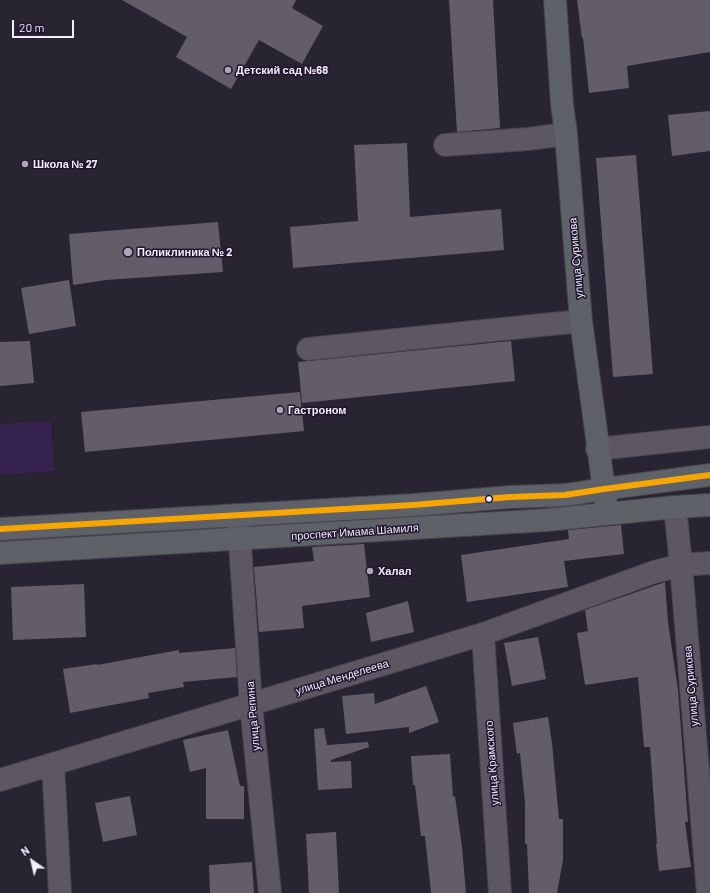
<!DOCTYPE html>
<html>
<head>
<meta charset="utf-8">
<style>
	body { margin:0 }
	#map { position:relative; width:710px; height:893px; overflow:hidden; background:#292431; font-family:Barlow,sans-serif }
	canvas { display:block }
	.north { position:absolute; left:12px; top:841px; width:40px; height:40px; -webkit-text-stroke:3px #1f152c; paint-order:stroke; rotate:326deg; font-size:11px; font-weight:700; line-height:16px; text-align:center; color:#f3edfe }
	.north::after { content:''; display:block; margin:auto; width:14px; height:18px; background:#f3edfe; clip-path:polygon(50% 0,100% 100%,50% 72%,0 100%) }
	.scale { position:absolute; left:12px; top:20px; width:62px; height:18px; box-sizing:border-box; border:2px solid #f3edfe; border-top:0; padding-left:5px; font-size:12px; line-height:14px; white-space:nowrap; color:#f3edfe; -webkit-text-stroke:3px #1f152c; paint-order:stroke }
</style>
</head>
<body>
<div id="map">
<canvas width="710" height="893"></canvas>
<div class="north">N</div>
<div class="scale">20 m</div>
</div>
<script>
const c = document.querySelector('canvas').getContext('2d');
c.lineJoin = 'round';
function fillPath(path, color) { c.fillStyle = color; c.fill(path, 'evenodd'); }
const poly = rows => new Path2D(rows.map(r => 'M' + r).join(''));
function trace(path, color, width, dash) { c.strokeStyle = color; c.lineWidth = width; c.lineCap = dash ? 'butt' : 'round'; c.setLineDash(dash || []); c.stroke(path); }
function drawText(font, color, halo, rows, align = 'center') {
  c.font = font + ' Barlow,sans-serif'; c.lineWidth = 3; c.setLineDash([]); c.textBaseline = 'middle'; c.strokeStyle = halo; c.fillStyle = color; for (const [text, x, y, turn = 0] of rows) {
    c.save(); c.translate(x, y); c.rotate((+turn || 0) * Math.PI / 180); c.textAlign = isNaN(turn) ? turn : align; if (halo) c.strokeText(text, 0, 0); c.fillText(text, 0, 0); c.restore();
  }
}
fillPath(poly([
	[51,421,54,471,0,475,0,424]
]), '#35224e');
fillPath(poly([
	[122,0,296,0,292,8,323,26,302,64,259,40,231,89,176,57,187,37],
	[449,0,493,0,500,128,457,132],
	[577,0,710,0,710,52,627,66,629,88,589,93,583,38,582,38],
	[710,111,710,151,672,156,668,115],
	[407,143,410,217,501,209,504,250,293,268,290,227,358,221,354,145],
	[636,155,653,374,613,377,596,158],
	[218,222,223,272,106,280,73,285,69,234],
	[69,280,76,326,29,334,21,288],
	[30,341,34,383,0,386,0,342],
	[511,341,515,381,302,403,298,362],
	[300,392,304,431,85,452,81,412],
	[621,525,624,554,564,561,568,587,467,602,461,555,569,539,568,530],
	[364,544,370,597,302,606,304,628,259,632,254,567,314,561,312,547],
	[665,582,668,622,678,690,688,822,685,822,691,867,659,871,656,844,657,844,650,747,644,747,638,677,585,685,577,633,588,631,585,610],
	[84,584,86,637,13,640,11,587],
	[408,601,414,632,371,642,366,613],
	[538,637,546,679,512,686,504,643],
	[235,648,237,677,183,682,184,687,148,693,149,698,70,713,63,669,97,664,97,665,179,650,179,653],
	[426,686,439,722,409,733,409,727,346,734,342,696,374,693,375,704],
	[548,717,552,743,559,819,563,819,563,860,557,893,529,893,527,844,525,844,525,803,520,753,517,754,513,723],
	[324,728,327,745,368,742,369,747,331,760,331,762,351,761,352,788,318,790,314,729],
	[228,730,240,786,244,786,244,819,206,819,206,768,190,772,183,740],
	[450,754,453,797,455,796,462,847,466,893,431,893,425,836,421,836,415,785,413,785,411,756],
	[130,796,137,835,103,842,95,803],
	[336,832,339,893,309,893,306,834],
	[252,862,254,893,210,893,209,865]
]), '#625d69');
const minor = poly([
	[445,145,528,139,566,134],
	[308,349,581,321],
	[597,449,710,437],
	[675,507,681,565,708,893],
	[238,515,251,705,270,893],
	[483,634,500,893],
	[53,764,60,893],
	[0,780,483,634,654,572,681,565,710,563]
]);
const major = poly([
	[555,0,562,104,566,134,581,321,606,504],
	[0,529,413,505,510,497,565,495,604,489,710,475],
	[0,553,547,520,675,507,710,505]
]);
trace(minor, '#47434f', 24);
trace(major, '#47434f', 24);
trace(minor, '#5c5762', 22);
trace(major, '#5e6168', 22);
trace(poly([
	[0,529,413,505,510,497,565,495,604,489,710,475]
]), '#f7a600', 6);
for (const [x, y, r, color] of [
	[228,70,4,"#aca7b6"],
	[25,164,4,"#aca7b6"],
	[128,252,5,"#aca7b6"],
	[280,410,4,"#aca7b6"],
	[489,499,3.5,"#f3edfe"],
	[370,571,4,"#aca7b6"]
]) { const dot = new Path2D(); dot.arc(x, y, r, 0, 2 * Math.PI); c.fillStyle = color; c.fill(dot); trace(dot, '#1f152c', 1.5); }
drawText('bold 11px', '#f3edfe', '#1f152c', [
	["Детский сад №68",236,70],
	["Школа № 27",33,164],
	["Поликлиника № 2",137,252],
	["Гастроном",288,410],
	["Халал",378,571]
], 'left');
drawText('11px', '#f3edfe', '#1f152c', [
	["улица Сурикова",576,258,-95],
	["проспект Имама Шамиля",355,532,-4],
	["улица Менделеева",342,677,-17],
	["улица Сурикова",691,686,-95],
	["улица Репина",253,716,-95],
	["улица Крамского",492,763,-94]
]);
</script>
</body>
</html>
